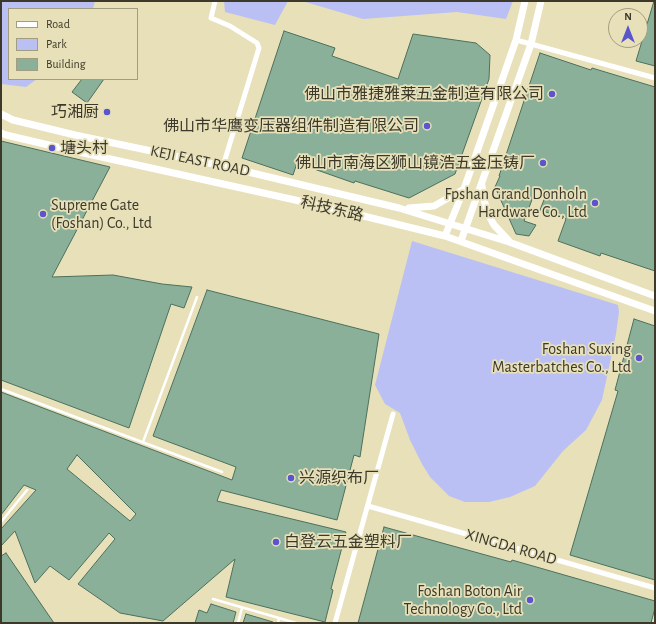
<!DOCTYPE html>
<html>
<head>
<meta charset="utf-8">
<style>
	body { margin:0 }
	#map { position:relative; width:656px; height:624px; overflow:hidden; background:#e7e0b9; font-family:"Alegreya Sans",sans-serif }
	canvas { display:block }
	.frame { position:absolute; inset:0; border:2px solid #3c392a; pointer-events:none }
	.legend { position:absolute; left:8px; top:8px; width:130px; height:72px; box-sizing:border-box; background:#e7e0b9; border:1px solid #a39d80; margin:0; padding:5px 7px; list-style:none; font-size:12px; color:#3c392a }
	.legend li { display:flex; align-items:center; gap:8px; height:20px }
	.legend b { width:20px; border:1px solid #a39d80 }
	.north { position:absolute; left:608px; top:8px; width:40px; height:40px; box-sizing:border-box; background:#e7e0b9; border:1px solid #a39d80; border-radius:50%; rotate:0deg; font-size:11px; font-weight:700; line-height:16px; text-align:center; color:#3c392a }
	.north::after { content:''; display:block; margin:auto; width:14px; height:18px; background:#5955cd; clip-path:polygon(50% 0,100% 100%,50% 72%,0 100%) }
</style>
</head>
<body>
<div id="map">
<canvas width="656" height="624"></canvas>
<div class="frame"></div>
<ul class="legend">
<li><b style="height:5px;background:#fff"></b>Road</li>
<li><b style="height:11px;background:#bac0f4"></b>Park</li>
<li><b style="height:11px;background:#8ab09a"></b>Building</li>
</ul>
<div class="north">N</div>
</div>
<script>
const c = document.querySelector('canvas').getContext('2d');
c.lineJoin = 'round';
function fillPath(path, color) { c.fillStyle = color; c.fill(path, 'evenodd'); }
const poly = rows => new Path2D(rows.map(r => 'M' + r).join(''));
function trace(path, color, width, dash) { c.strokeStyle = color; c.lineWidth = width; c.lineCap = dash ? 'butt' : 'round'; c.setLineDash(dash || []); c.stroke(path); }
function drawText(font, color, halo, rows, align = 'center') {
  c.font = font + ' "Alegreya Sans","Noto Sans SC",sans-serif'; c.lineWidth = 3.5; c.setLineDash([]); c.textBaseline = 'middle'; c.strokeStyle = halo; c.fillStyle = color; for (const [text, x, y, turn = 0] of rows) {
    c.save(); c.translate(x, y); c.rotate((+turn || 0) * Math.PI / 180); c.textAlign = isNaN(turn) ? turn : align; if (halo) c.strokeText(text, 0, 0); c.fillText(text, 0, 0); c.restore();
  }
}
fillPath(poly([
	[1,1,95,1,93,9,9,9,9,79,37,79,26,87,1,84],
	[224,1,288,1,275,25,225,12],
	[302,1,513,1,506,19,457,12,363,19],
	[412,241,618,305,619,312,616,334,602,400,586,430,563,451,535,486,510,497,489,502,465,502,449,496,430,477,422,464,410,440,400,413,385,404,375,385]
]), '#bac0f4');
const building = poly([
	[654,1,655,1,655,66,636,61,654,1],
	[284,31,335,48,332,56,398,79,413,34,476,43,490,55,489,79,455,174,409,198,355,181,354,183,297,163,293,175,242,158,284,31],
	[540,53,591,70,592,68,655,87,655,271,601,253,600,256,558,241,566,219,540,210,547,192,536,189,524,221,536,225,529,236,516,234,495,187,500,176,499,176,540,53],
	[82,79,104,79,87,103,72,92,82,79],
	[1,141,110,167,52,277,113,275,162,284,192,287,184,308,171,304,129,428,1,380,1,141],
	[207,290,379,334,360,457,354,455,337,520,221,490,217,501,346,532,331,589,333,590,325,622,226,597,235,559,163,621,120,613,78,584,115,539,109,533,69,580,50,566,35,583,15,531,1,546,1,529,36,490,24,485,1,515,1,392,232,480,236,467,153,436,207,290],
	[77,455,136,514,130,521,67,469,77,455],
	[634,319,655,326,655,580,570,555,618,391,615,390,634,319],
	[384,527,511,562,512,560,655,601,655,608,651,623,358,623,384,527],
	[6,553,43,607,54,623,1,623,1,556,6,553],
	[211,604,236,612,233,623,195,623,199,610,207,613,211,604],
	[246,614,273,622,272,623,243,623,246,614]
]);
fillPath(building, '#8ab09a');
trace(building, '#4c705c', 1);
trace(poly([
	[1,389,222,472],
	[143,442,197,297],
	[1,522,27,490],
	[213,599,279,618,278,623],
	[279,618,296,623],
	[238,623,242,608]
]), '#fff', 2.5);
trace(poly([
	[215,1,211,18,230,26,257,43,259,48,223,166],
	[516,40,531,44,655,78],
	[368,506,655,588],
	[335,623,393,414]
]), '#fff', 5);
trace(poly([
	[1,114,13,120,75,135,223,166,399,208,509,242,655,296],
	[1,133,6,135,70,150,331,208,445,236,655,311],
	[482,186,484,200,488,214,494,225,509,241],
	[409,208,434,206,464,189],
	[445,236,464,189,516,40,525,1],
	[461,241,531,44,541,1]
]), '#fff', 7);
for (const [x, y, r, color] of [
	[552,94,4,"#5955cd"],
	[107,112,4,"#5955cd"],
	[427,126,4,"#5955cd"],
	[52,148,4,"#5955cd"],
	[543,163,4,"#5955cd"],
	[595,203,4,"#5955cd"],
	[43,214,4,"#5955cd"],
	[639,358,4,"#5955cd"],
	[291,478,4,"#5955cd"],
	[276,542,4,"#5955cd"],
	[530,600,4,"#5955cd"]
]) { const dot = new Path2D(); dot.arc(x, y, r, 0, 2 * Math.PI); c.fillStyle = color; c.fill(dot); trace(dot, '#e7e0b9', 1.5); }
drawText('16px', '#3c392a', '#e7e0b9', [
	["佛山市雅捷雅莱五金制造有限公司",544,94],
	["巧湘厨",99,112],
	["佛山市华鹰变压器组件制造有限公司",419,126],
	["塘头村",60,148,"left"],
	["佛山市南海区狮山镜浩五金压铸厂",535,163],
	["Fpshan Grand Donholn",587,194],
	["Hardware Co., Ltd",587,212],
	["Supreme Gate",51,205,"left"],
	["(Foshan) Co., Ltd",51,223,"left"],
	["Foshan Suxing",631,349],
	["Masterbatches Co., Ltd",631,367],
	["兴源织布厂",299,478,"left"],
	["白登云五金塑料厂",284,542,"left"],
	["Foshan Boton Air",522,591],
	["Technology Co., Ltd",522,609]
], 'right');
drawText('16px', '#3c392a', '#e7e0b9', [
	["KEJI EAST ROAD",200,161,12],
	["科技东路",332,209,13],
	["XINGDA ROAD",511,547,16]
]);
</script>
</body>
</html>
